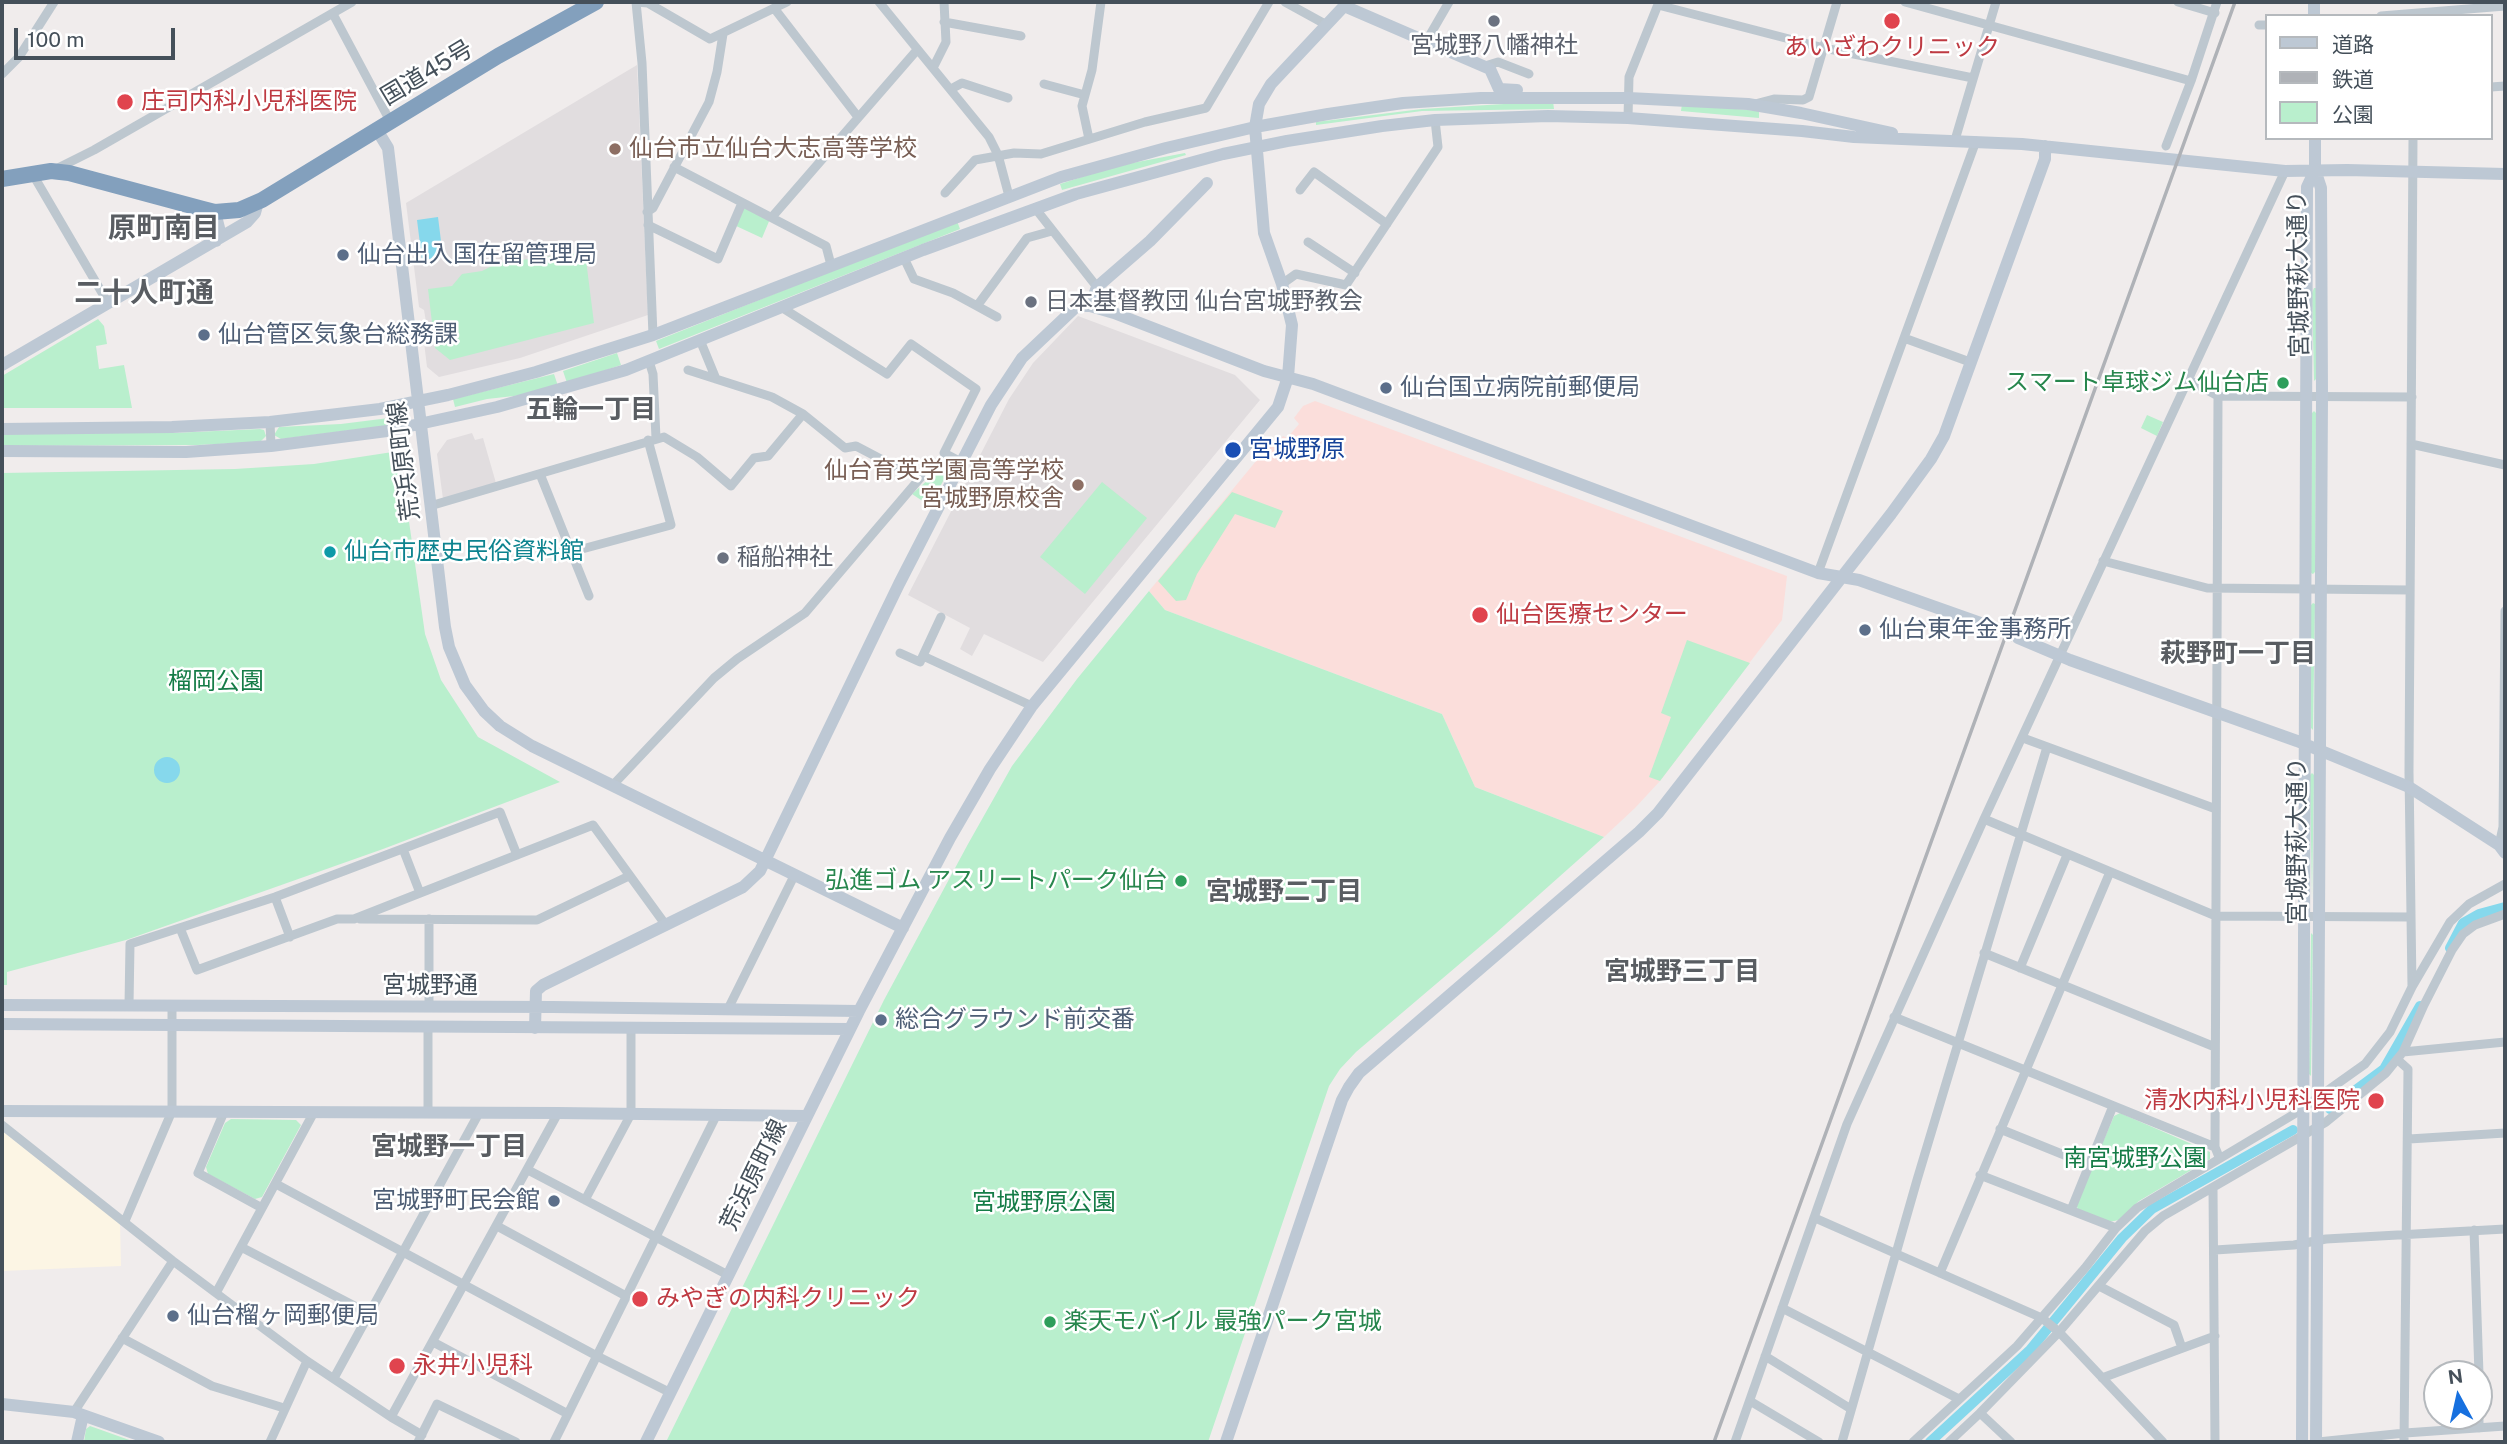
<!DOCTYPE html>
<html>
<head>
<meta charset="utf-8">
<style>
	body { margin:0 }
	#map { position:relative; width:2507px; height:1444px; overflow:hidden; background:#f0ecec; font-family:"Public Sans","Noto Sans JP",sans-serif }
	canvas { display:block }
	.frame { position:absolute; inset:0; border:4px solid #45505a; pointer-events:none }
	.legend { position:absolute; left:2265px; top:14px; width:228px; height:126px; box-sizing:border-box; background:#fff; border:2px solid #b5b9bd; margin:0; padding:9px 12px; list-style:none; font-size:21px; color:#45505a }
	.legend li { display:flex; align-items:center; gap:14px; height:35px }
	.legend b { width:35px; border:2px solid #b5b9bd }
	.north { position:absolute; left:2423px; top:1360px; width:70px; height:70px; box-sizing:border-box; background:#fff; border:2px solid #b5b9bd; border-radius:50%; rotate:352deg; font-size:19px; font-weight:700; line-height:28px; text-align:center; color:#45505a }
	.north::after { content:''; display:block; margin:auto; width:24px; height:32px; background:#1770df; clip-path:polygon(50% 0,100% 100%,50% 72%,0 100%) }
	.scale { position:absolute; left:14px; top:28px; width:161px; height:32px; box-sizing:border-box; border:4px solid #45505a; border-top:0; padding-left:9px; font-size:21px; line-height:24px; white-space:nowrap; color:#45505a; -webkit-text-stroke:5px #fff; paint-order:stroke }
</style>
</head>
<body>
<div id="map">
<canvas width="2507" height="1444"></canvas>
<div class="frame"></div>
<ul class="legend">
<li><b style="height:9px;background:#bdc8d4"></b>道路</li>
<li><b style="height:9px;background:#afb2b7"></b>鉄道</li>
<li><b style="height:19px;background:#b9efcd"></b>公園</li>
</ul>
<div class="north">N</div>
<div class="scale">100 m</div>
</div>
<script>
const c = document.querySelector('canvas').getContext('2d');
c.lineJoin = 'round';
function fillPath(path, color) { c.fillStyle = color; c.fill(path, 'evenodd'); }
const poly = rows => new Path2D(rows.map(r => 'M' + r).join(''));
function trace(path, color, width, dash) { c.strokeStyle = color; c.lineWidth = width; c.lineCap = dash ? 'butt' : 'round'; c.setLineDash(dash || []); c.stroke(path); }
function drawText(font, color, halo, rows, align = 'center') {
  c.font = font + ' "Public Sans","Noto Sans JP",sans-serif'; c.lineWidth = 5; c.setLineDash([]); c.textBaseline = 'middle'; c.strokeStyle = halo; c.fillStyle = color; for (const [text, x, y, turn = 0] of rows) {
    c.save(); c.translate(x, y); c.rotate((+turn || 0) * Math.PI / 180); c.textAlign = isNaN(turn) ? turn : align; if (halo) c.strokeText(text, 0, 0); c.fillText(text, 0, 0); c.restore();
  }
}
fillPath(poly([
	[2,1131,120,1223,121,1266,2,1271]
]), '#fcf5e4');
fillPath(poly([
	[637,65,648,315,520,358,439,377,427,367,422,326,426,322,424,310,419,307,406,203],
	[1078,316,1235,375,1260,400,1043,662,984,634,972,656,960,649,970,628,908,595,1009,399,1033,363],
	[472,433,475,440,483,438,496,483,443,499,437,454,447,440]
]), '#e1dddf');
fillPath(poly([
	[1315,401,1787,576,1782,620,1660,781,1635,808,1604,837,1475,787,1442,714,1165,610,1149,591,1275,438,1279,441,1283,436,1287,438,1299,424,1294,418,1303,406]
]), '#fbdedb');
fillPath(poly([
	[1553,101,1554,109,1422,111,1316,125,1316,122,1422,109],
	[1682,104,1759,111,1759,118,1681,111],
	[1185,153,1186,155,1062,190,1060,184,1116,166],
	[743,207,770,219,762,238,734,225],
	[957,221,960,229,659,349,656,341],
	[585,252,594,323,450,360,435,348,428,289,452,286,462,274,482,271,498,263],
	[2314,288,2317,288,2316,379,2314,381,2312,293],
	[98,319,104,326,107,344,96,346,99,369,124,365,132,408,2,408,2,376],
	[617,353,621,365,567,383,563,371],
	[554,374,558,386,532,394,487,399,455,407,453,399],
	[2314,411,2316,413,2315,572,2313,574,2311,573,2312,413],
	[2147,415,2163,422,2157,436,2141,428],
	[397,417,402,420,400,424,281,439,274,435,279,427,341,424],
	[260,429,264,430,266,436,260,442,197,445,2,446,2,433,172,433],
	[399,451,425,634,441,680,478,737,560,782,383,849,126,940,7,972,7,985,2,985,2,473,235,469,314,464],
	[948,460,950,468,933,500,930,499,927,504,912,494,938,471,943,461],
	[1102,482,1147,518,1085,594,1040,557],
	[1232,492,1283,511,1275,528,1235,514,1197,574,1186,600,1176,601,1158,581],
	[1149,591,1165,610,1442,714,1475,787,1604,837,1496,933,1356,1052,1340,1069,1329,1086,1208,1442,666,1442,884,1000,968,844,1012,766,1077,679],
	[2313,603,2315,604,2313,730,2311,728,2311,605],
	[1687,640,1750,663,1660,781,1649,777,1671,717,1661,713],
	[2312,773,2314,775,2312,901,2310,775],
	[2311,933,2313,935,2311,1076,2309,1074],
	[2120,1113,2210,1152,2210,1159,2139,1201,2119,1220,2109,1222,2079,1211,2076,1205,2114,1116],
	[231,1119,296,1120,301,1125,262,1197,255,1199,208,1174,206,1167,225,1123],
	[90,1426,135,1442,84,1442,86,1429]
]), '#b9efcd');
fillPath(poly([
	[438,217,443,257,422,260,417,220],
	'154 770a13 13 0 1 1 26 0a13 13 0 1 1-26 0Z'
]), '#86d8ec');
trace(poly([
	[2450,948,2463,923,2479,914,2505,907],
	[2330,1109,2384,1069,2420,1006],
	[1930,1442,2030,1350,2122,1238,2152,1209,2293,1130]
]), '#86d8ec', 10);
trace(poly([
	[1986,625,2018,638]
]), '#cecdcf', 12, [12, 6]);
trace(poly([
	[636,2,642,63,653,335],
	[636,2,648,3,710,39,787,2],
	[879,2,989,137,998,155,1009,196],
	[1285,2,1325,24],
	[1905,2,2191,81],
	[2178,2,2215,13],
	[1658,5,1824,48,1973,78],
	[774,8,858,117],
	[333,14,390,121],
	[2381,16,2505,6],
	[944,22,1021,36],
	[2259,25,2267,25],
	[1427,40,1449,2],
	[1485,66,1498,62,1529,74],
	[933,68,946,42,944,2],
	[2,74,19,57,54,2],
	[1044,84,1085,95],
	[2491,87,2505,86],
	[951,89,962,83,1008,98],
	[1755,104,1774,99,1803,100,1809,97,1837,2],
	[1628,118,1629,77,1659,2],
	[1089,139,1082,106,1092,70,1101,2],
	[1955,140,1996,2],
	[2166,146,2191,81,2217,2],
	[674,167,826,246,831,265],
	[56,169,94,150,352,2],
	[32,173,108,303],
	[1300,190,1314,172,1387,224],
	[945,193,975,160,1014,153,1041,154,1145,122,1206,108,1269,2],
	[1035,208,1097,287],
	[647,212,653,208,709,102,717,72,723,34],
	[772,217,917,50],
	[648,225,718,259,742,203],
	[1308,242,1355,273],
	[904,258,914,279,953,293,977,306,1027,238,1052,231],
	[1282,284,1296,274,1346,285,1438,147,1435,120],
	[977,306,997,317],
	[781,307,887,374,911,344,976,389,944,453,961,462],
	[1904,338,1970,362],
	[700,340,716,379],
	[649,361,653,374,656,438],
	[688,370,772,397,803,414,845,448,856,446,894,466],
	[2189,380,2218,396,2412,397],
	[2218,396,2215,1147,2219,1157],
	[270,422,271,446],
	[2411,444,2505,465],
	[540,474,589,596],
	[430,506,664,437,697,457,731,486,754,458,768,456,803,414],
	[571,552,671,525,648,440],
	[2103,561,2207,588,2410,590],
	[1818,573,1976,141],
	[900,653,920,662,941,617],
	[923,656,1032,706],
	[2023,738,2216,809],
	[612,786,714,678,737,659,805,613,921,477],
	[1984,819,2216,916,2410,917],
	[2499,845,2503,827,2505,611],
	[403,849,420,893],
	[275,897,290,937],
	[360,919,537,920,629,876],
	[180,928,197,970,337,919,354,919,593,825,665,924],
	[1984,953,2215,1047],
	[2020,968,2067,855],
	[2412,987,2409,772,2413,138],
	[129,1005,130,944,275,897,500,812,517,855],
	[429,1007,429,919],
	[728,1009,794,876],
	[1894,1017,2215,1147],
	[428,1027,428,1113],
	[2403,1052,2505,1042],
	[2398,1060,2408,1069,2404,1442],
	[224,1112,198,1173,262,1208],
	[2,1125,173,1261,307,1361,391,1417,422,1435],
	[2000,1129,2089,1165],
	[2409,1139,2505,1133],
	[528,1170,728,1275],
	[1980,1175,2116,1228],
	[276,1184,597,1356,671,1393],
	[2213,1188,2215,1442],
	[585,1200,631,1114,631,1029],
	[2071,1210,2113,1106],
	[1815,1218,2042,1318,2059,1332,2163,1442],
	[125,1221,172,1111,172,1006],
	[497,1226,626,1296],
	[2474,1230,2479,1374],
	[241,1247,368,1313],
	[2215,1250,2294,1245,2326,1239,2505,1229],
	[1940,1273,2110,872],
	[2099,1286,2174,1325,2182,1348],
	[216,1293,314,1112],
	[1782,1308,1959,1399],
	[122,1338,212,1386,284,1408],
	[433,1342,568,1414],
	[1765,1356,1851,1409],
	[334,1378,479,1113],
	[2102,1378,2215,1336],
	[1750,1401,1819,1442],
	[2479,1410,2479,1428],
	[74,1412,173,1261],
	[1980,1413,2011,1442],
	[391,1417,558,1113],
	[270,1442,307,1361],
	[418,1442,437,1404,516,1442],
	[554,1442,717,1114],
	[1735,1442,1847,1124,1984,819,2285,171],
	[1842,1442,1917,1180,2047,747],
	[1913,1442,2017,1346,2085,1268,2116,1228,2137,1208,2296,1113,2365,1064,2390,1032,2412,987,2450,922,2469,904,2505,884],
	[1949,1442,1980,1413,2059,1332,2145,1231,2163,1216,2326,1122,2386,1073,2403,1052,2424,1005,2452,950,2463,934,2475,925,2505,914],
	[2318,1442,2405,1433,2505,1426]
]), '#bdc7cf', 9);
trace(poly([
	[2314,2,2314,16],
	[1344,6,1490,69,1499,89,1517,90],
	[377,130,388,148,445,627,449,647,465,685,484,711,500,726,532,746,903,928],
	[2315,138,2315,170,2321,188,2322,396,2316,1442],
	[215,212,220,232,216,241],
	[1090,306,1097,287,1150,241,1207,183],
	[2,365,247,222,255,213,258,202],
	[2,429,172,427,270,422,380,409,448,395,536,372,653,335,1061,177,1166,148,1255,127,1328,114,1403,103,1481,98,1628,98,1748,104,1801,113,1892,133],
	[2,451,186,452,271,446,387,431,497,407,626,370,923,250,1076,194,1223,154,1287,141,1382,126,1435,120,1548,116,1628,118,1802,131,1854,137,2022,144,2285,171,2347,170,2505,174],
	[2018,638,2070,660,2297,741,2409,787,2499,845,2505,853],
	[2,1005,553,1007,859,1011],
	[2,1024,850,1029],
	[535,1028,536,991,543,985,743,887,760,871,899,584,991,405,1022,358,1077,306,1090,306,1114,313,1264,371,1313,384,1818,573,1859,580,1986,625],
	[2,1111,558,1113,807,1116],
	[2,1404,74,1412,159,1442],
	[77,1442,83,1415],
	[646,1442,859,1011,950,838,990,769,1032,706,1278,407,1288,377,1292,325,1282,284,1264,233,1255,127,1259,104,1271,84,1348,2],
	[1226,1442,1342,1100,1349,1087,1359,1073,1639,832,1658,813,1891,514,1931,459,1944,436,2045,159,2045,146],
	[2302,1442,2307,187,2315,170]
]), '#bdc8d4', 12);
trace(poly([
	[2,179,51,171,69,173,203,209,215,212,239,210,262,200,498,56,596,2]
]), '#83a0bd', 16);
trace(poly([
	[1714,1442,2235,2]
]), '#afb2b7', 3.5);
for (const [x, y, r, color] of [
	[1494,21,7,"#6b7280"],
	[1892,21,9,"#e0444e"],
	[125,102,9,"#e0444e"],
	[615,149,7,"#8d6e63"],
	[343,255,7,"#5c6f8a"],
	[1031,302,7,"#6b7280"],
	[204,335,7,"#5c6f8a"],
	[2283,383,7,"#2e9e5b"],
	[1386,388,7,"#5c6f8a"],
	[1233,450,9,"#1a4fb4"],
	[1078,485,7,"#8d6e63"],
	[330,552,7,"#0f9aa8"],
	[723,558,7,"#6b7280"],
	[1480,615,9,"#e0444e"],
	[1865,630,7,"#5c6f8a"],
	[1181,881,7,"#2e9e5b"],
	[881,1020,7,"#5c6f8a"],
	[2376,1101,9,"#e0444e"],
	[554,1201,7,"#5c6f8a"],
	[640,1299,9,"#e0444e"],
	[173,1316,7,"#5c6f8a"],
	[1050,1322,7,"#2e9e5b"],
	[397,1366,9,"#e0444e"]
]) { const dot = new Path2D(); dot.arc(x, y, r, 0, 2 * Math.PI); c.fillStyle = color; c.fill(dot); trace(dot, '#fff', 2.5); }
drawText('24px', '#5b616d', '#fff', [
	["宮城野八幡神社",1494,46,"center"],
	["日本基督教団 仙台宮城野教会",1045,302],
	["稲船神社",737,558]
], 'left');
drawText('24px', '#be3a42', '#fff', [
	["あいざわクリニック",1892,48,"center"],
	["庄司内科小児科医院",141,102],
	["仙台医療センター",1496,615],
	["清水内科小児科医院",2360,1101,"right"],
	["みやぎの内科クリニック",656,1299],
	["永井小児科",413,1366]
], 'left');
drawText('24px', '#45505a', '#fff', [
	["国道45号",427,73,-31],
	["宮城野萩大通り",2299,274,-91],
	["荒浜原町線",404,461,-97],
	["宮城野萩大通り",2298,841,-90],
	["宮城野通",430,986],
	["荒浜原町線",754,1175,-64]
]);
drawText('24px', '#785e54', '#fff', [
	["仙台市立仙台大志高等学校",629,149],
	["仙台育英学園高等学校",1064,471,"right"],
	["宮城野原校舎",1064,499,"right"]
], 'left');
drawText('24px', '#4e5e75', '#fff', [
	["仙台出入国在留管理局",357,255],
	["仙台管区気象台総務課",218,335],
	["仙台国立病院前郵便局",1400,388],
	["仙台東年金事務所",1879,630],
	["総合グラウンド前交番",895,1020],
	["宮城野町民会館",540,1201,"right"],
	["仙台榴ヶ岡郵便局",187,1316]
], 'left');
drawText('24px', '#27864d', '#fff', [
	["スマート卓球ジム仙台店",2269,383],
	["弘進ゴム アスリートパーク仙台",1167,881],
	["楽天モバイル 最強パーク宮城",1064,1322,"left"]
], 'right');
drawText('24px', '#164399', '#fff', [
	["宮城野原",1249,450]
], 'left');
drawText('24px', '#0d838f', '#fff', [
	["仙台市歴史民俗資料館",344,552]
], 'left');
drawText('24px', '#157c47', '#fff', [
	["榴岡公園",216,682],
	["南宮城野公園",2135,1159],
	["宮城野原公園",1044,1203]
]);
drawText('bold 26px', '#595d62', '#fff', [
	["五輪一丁目",591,410],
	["萩野町一丁目",2238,654],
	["宮城野二丁目",1284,892],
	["宮城野三丁目",1682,972],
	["宮城野一丁目",449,1147]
]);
drawText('bold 28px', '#595d62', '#fff', [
	["原町南目",164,228],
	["二十人町通",144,293]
]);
</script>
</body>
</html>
